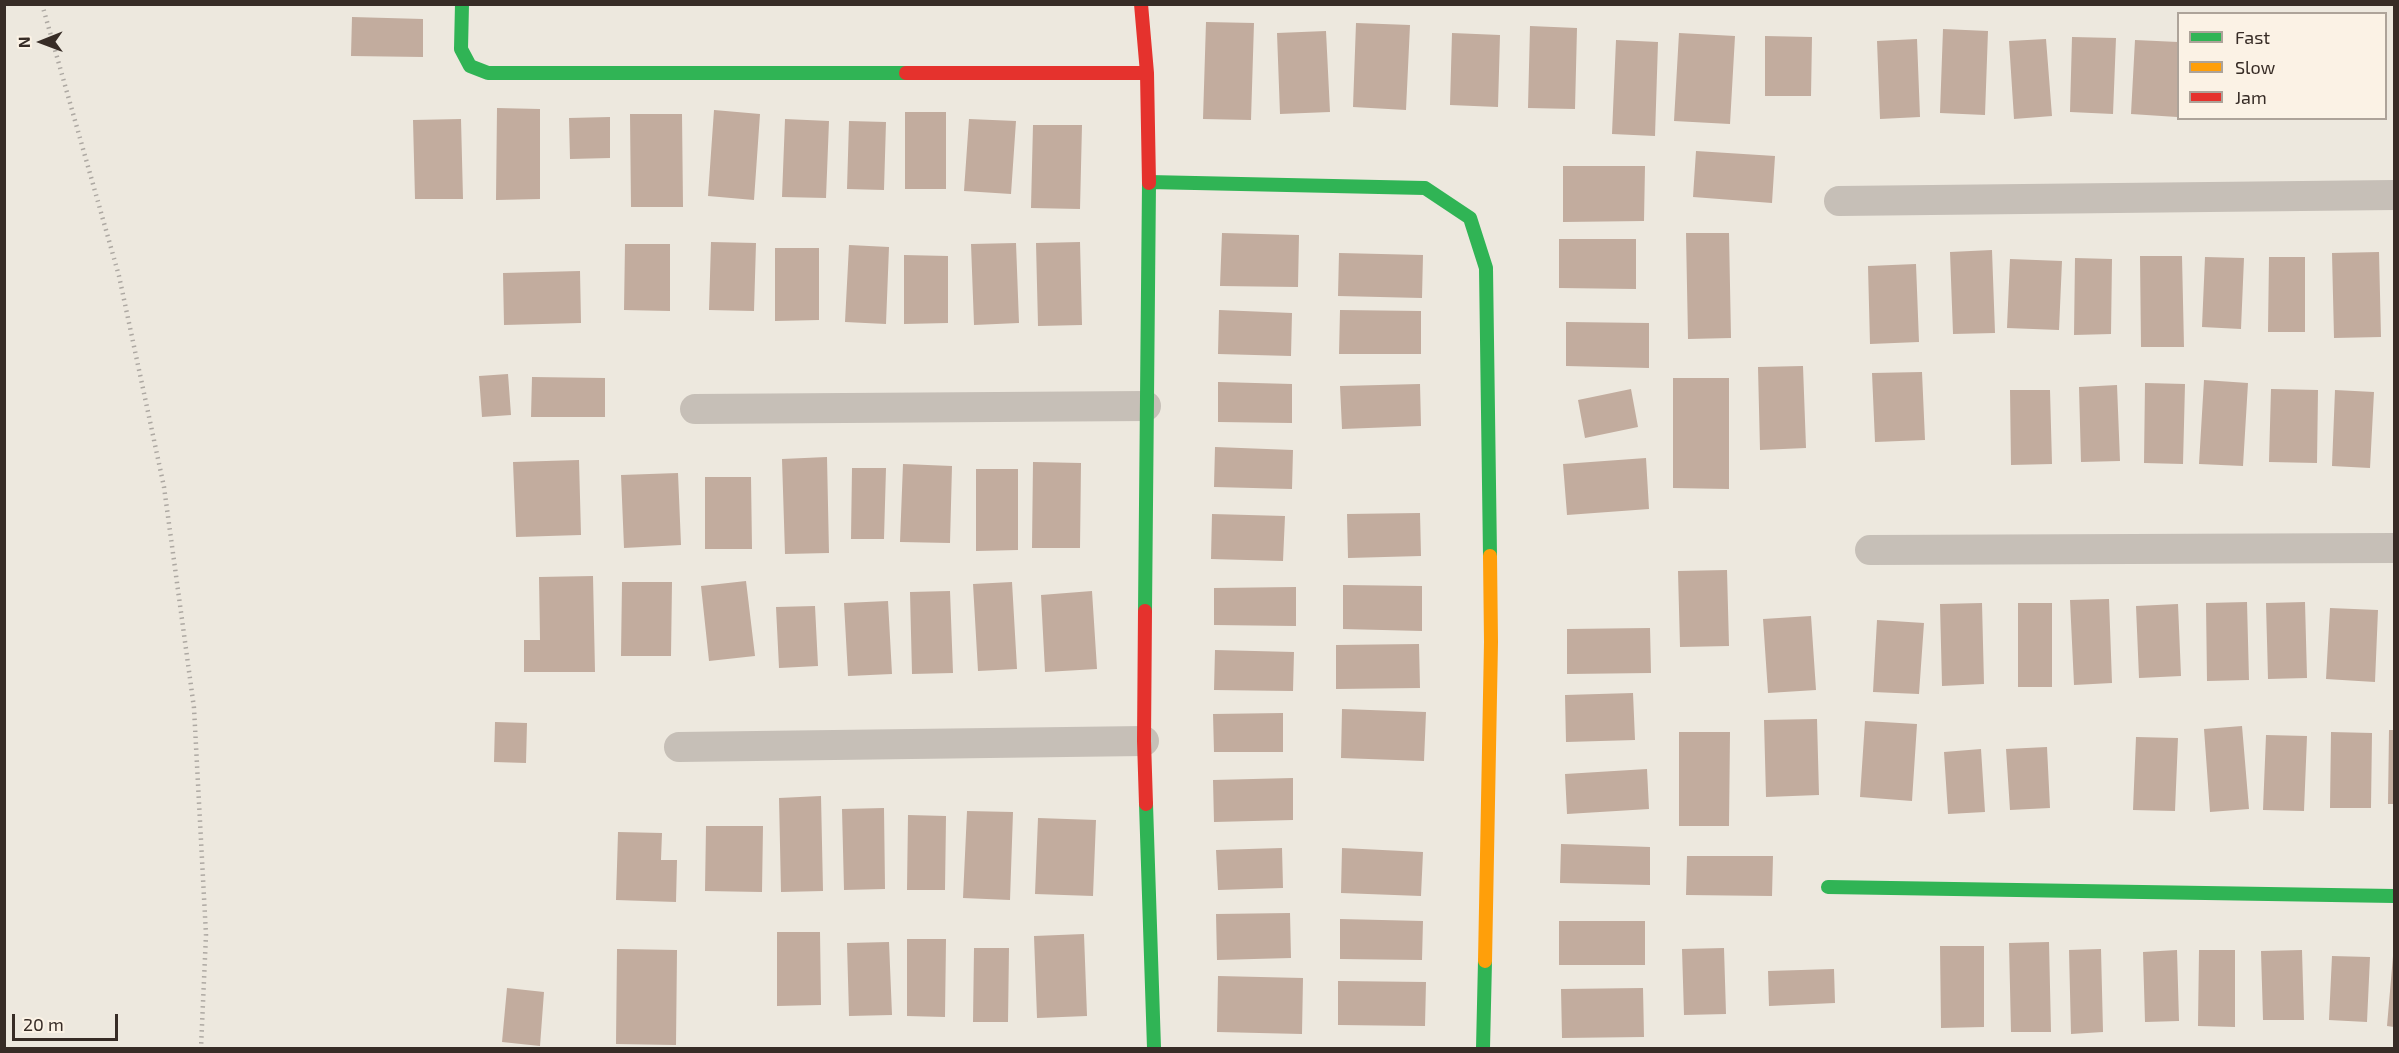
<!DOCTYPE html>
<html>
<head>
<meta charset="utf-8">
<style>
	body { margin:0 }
	#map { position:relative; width:2399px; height:1053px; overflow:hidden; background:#ede8de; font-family:"Exo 2",sans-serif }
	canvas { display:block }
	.frame { position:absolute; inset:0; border:6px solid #372c26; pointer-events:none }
	.legend { position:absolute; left:2177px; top:12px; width:210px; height:108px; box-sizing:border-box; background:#fbf2e5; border:2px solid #ada399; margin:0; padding:8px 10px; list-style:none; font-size:18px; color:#372c26 }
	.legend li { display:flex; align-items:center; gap:12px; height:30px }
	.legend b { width:30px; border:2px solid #ada399 }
	.north { position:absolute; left:12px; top:12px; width:60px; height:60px; -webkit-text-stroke:4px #fbf2e5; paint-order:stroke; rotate:269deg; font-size:16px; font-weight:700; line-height:24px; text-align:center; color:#372c26 }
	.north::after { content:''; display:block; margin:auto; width:21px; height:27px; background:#372c26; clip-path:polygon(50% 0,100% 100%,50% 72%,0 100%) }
	.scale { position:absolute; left:12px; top:1014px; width:106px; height:27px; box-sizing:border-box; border:3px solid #372c26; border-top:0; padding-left:8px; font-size:18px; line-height:21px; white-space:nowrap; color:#372c26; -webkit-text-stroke:4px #fbf2e5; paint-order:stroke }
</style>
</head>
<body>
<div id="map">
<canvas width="2399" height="1053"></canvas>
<div class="frame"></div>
<ul class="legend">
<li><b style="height:8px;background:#30b455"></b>Fast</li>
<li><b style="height:8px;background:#ff9f0a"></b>Slow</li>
<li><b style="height:8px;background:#e5322d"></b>Jam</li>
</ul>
<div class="north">N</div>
<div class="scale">20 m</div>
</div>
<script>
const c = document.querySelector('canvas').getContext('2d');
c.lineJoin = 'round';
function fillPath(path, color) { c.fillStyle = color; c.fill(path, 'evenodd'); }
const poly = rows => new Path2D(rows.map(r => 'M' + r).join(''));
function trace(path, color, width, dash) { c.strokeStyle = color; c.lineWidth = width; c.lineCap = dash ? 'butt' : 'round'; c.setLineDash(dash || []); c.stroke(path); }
fillPath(poly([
	[352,17,423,19,423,57,351,56],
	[1206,22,1254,23,1251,120,1203,119],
	[1356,23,1410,25,1406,110,1353,107],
	[1530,26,1577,28,1575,109,1528,108],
	[1943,29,1988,31,1985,115,1940,113],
	[1326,31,1330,112,1280,114,1277,33],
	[1452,33,1500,35,1498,107,1450,105],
	[1679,33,1735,36,1730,124,1674,121],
	[1765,36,1812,37,1811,96,1765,96],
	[2072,37,2116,38,2113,114,2070,112],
	[1917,39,1920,117,1880,119,1877,41],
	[2046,39,2052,116,2014,119,2009,41],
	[1616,40,1658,42,1655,136,1612,134],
	[2135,40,2178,42,2177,117,2131,114],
	[497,108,540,109,540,199,496,200],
	[714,110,760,114,754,200,708,196],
	[905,112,946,112,946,189,905,189],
	[630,114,682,114,683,207,631,207],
	[610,117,610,158,570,159,569,118],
	[461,119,463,199,415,199,413,120],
	[785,119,829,121,826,198,782,197],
	[969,119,1016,121,1011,194,964,191],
	[849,121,886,122,884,190,847,189],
	[1033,125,1082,125,1080,209,1031,208],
	[1696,151,1775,156,1772,203,1693,197],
	[1563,166,1645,166,1644,221,1563,222],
	[1222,233,1299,235,1298,287,1220,286],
	[1686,233,1729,233,1731,338,1688,339],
	[1559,239,1636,239,1636,289,1559,288],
	[711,242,756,243,754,311,709,310],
	[1080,242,1082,325,1038,326,1036,243],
	[1016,243,1019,323,974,325,971,244],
	[625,244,670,244,670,311,624,310],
	[849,245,889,247,886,324,845,322],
	[775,248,819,248,819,320,775,321],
	[1992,250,1995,333,1953,334,1950,252],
	[2379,252,2381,337,2334,338,2332,253],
	[1339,253,1423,255,1422,298,1338,296],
	[904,255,948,256,948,323,904,324],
	[2140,256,2182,256,2184,347,2141,347],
	[2205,257,2244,258,2241,329,2202,327],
	[2269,257,2305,257,2305,332,2268,332],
	[2075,258,2112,259,2111,334,2074,335],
	[2010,259,2062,261,2059,330,2007,328],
	[1916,264,1919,342,1870,344,1868,266],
	[580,271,581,323,504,325,503,273],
	[1219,310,1292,313,1291,356,1218,354],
	[1340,310,1421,311,1421,354,1339,354],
	[1566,322,1649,323,1649,368,1566,366],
	[1803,366,1806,448,1760,450,1758,367],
	[1922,372,1925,440,1875,442,1872,373],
	[508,374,511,415,482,417,479,376],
	[532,377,605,378,605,417,531,417],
	[1673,378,1729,378,1729,489,1673,488],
	[2204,380,2248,383,2243,466,2199,464],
	[1218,382,1292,384,1292,423,1218,422],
	[2145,383,2185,384,2183,464,2144,463],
	[1420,384,1421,426,1342,429,1340,386],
	[2117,385,2120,461,2081,462,2079,387],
	[1631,389,1638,427,1585,438,1578,400],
	[2271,389,2318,390,2317,463,2269,462],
	[2010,390,2050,390,2052,464,2011,465],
	[2335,390,2374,392,2370,468,2332,466],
	[1215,447,1293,450,1292,489,1214,487],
	[827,457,829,553,785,554,782,459],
	[1646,458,1649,509,1567,515,1563,464],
	[579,460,581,535,516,537,513,462],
	[1033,462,1081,463,1080,548,1032,548],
	[903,464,952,466,950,543,900,542],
	[852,468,886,468,884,539,851,539],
	[976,469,1018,469,1018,550,976,551],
	[678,473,681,545,624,548,621,475],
	[705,477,751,477,752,549,705,549],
	[1420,513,1421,556,1348,558,1347,514],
	[1212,514,1285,516,1283,561,1211,559],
	[1727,570,1729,646,1680,647,1678,571],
	[593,576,595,672,524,672,524,640,540,640,539,577],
	[746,581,755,656,709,661,701,586],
	[622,582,672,582,671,656,621,656],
	[1012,582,1017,669,978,671,973,584],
	[1343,585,1422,586,1422,631,1343,629],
	[1296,587,1296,626,1214,625,1214,588],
	[950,591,953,673,912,674,910,592],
	[1092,591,1097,669,1045,672,1041,595],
	[2109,599,2112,683,2074,685,2070,600],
	[888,601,892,674,848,676,844,603],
	[2247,602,2249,680,2207,681,2206,603],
	[2305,602,2307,678,2268,679,2266,603],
	[1982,603,1984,684,1942,686,1940,604],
	[2018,603,2052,603,2052,687,2018,687],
	[2178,604,2181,676,2139,678,2136,606],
	[815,606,818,666,779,668,776,607],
	[2330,608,2378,610,2375,682,2326,679],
	[1811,616,1816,690,1768,693,1763,619],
	[1877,620,1924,623,1919,694,1873,692],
	[1650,628,1651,673,1567,674,1567,629],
	[1419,644,1420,688,1336,689,1336,645],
	[1215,650,1294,652,1293,691,1214,690],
	[1633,693,1635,740,1566,742,1565,695],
	[1342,709,1426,712,1424,761,1341,758],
	[1283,713,1283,752,1214,752,1213,714],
	[1817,719,1819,795,1766,797,1764,720],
	[1865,721,1917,724,1912,801,1860,797],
	[495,722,527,723,526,763,494,762],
	[2242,726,2249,809,2210,812,2204,729],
	[2389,730,2394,730,2394,804,2388,804],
	[1679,732,1730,732,1729,826,1679,826],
	[2331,732,2372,733,2371,808,2330,808],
	[2266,735,2307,736,2304,811,2263,810],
	[2136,737,2178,738,2175,811,2133,810],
	[2047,747,2050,808,2010,810,2006,749],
	[1981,749,1985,812,1948,814,1944,752],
	[1647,769,1649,809,1567,814,1565,774],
	[1293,778,1293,820,1214,822,1213,780],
	[821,796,823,891,781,892,779,798],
	[884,808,885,889,844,890,842,809],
	[967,811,1013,812,1010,900,963,898],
	[908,815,946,816,945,890,907,890],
	[1038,818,1096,820,1093,896,1035,894],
	[706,826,763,826,762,892,705,891],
	[618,832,662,833,661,860,677,860,676,902,616,900],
	[1561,844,1650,847,1650,885,1560,883],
	[1282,848,1283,888,1218,890,1216,850],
	[1342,848,1423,852,1421,896,1341,893],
	[1687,856,1773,856,1772,896,1686,895],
	[1290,913,1291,958,1217,960,1216,914],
	[1340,919,1423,921,1422,960,1340,959],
	[1559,921,1645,921,1645,965,1559,965],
	[777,932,820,932,821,1005,777,1006],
	[1084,934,1087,1016,1037,1018,1034,936],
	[907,939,946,939,945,1017,907,1016],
	[889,942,892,1015,849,1016,847,943],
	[2049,942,2051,1032,2011,1032,2009,943],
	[1940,946,1984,946,1984,1027,1941,1028],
	[974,948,1009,948,1008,1022,973,1022],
	[1724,948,1726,1014,1684,1015,1682,949],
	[617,949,677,950,676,1045,616,1044],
	[2101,949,2103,1032,2071,1034,2069,950],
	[2177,950,2179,1021,2145,1022,2143,952],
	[2199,950,2235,950,2235,1027,2198,1026],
	[2302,950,2304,1020,2263,1020,2261,951],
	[2332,956,2370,957,2367,1022,2329,1020],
	[2393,956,2394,956,2394,1027,2387,1026],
	[1834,969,1835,1003,1769,1006,1768,971],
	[1218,976,1303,978,1302,1034,1217,1032],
	[1338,981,1426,982,1425,1026,1338,1025],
	[507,988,544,992,540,1046,502,1042],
	[1643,988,1644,1037,1562,1038,1561,989]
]), '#c2ac9e');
trace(poly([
	[1839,201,2394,195],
	[695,409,1146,406],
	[1870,550,2394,548],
	[679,747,1144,741]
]), '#c6bfb7', 30);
trace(poly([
	[462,4,461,49,470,66,488,73,906,73],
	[1149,182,1425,188,1470,218,1486,268,1490,556],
	[1145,611,1149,183],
	[1146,804,1154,1048],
	[1828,887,2394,896],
	[1483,1048,1485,961]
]), '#30b455', 14);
trace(poly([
	[1485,961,1491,642,1490,556]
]), '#ff9f0a', 14);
trace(poly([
	[1141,4,1147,73,1149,183],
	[906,73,1147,73],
	[1145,611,1144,741,1146,804]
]), '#e5322d', 14);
trace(poly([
	[42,4,119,276,164,487,194,708,206,935,201,1048]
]), '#ada8a2', 4.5, [1.5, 4.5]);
</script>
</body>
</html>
